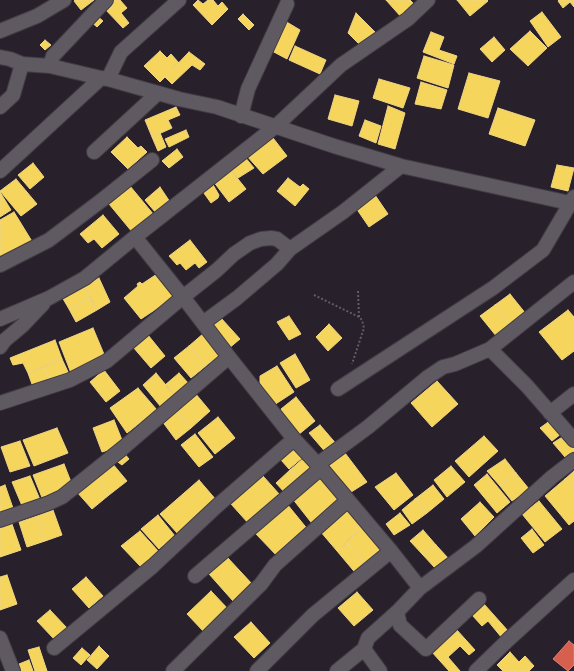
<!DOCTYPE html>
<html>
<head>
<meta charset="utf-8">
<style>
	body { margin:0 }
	canvas { display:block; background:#28202a }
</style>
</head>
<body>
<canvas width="574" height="671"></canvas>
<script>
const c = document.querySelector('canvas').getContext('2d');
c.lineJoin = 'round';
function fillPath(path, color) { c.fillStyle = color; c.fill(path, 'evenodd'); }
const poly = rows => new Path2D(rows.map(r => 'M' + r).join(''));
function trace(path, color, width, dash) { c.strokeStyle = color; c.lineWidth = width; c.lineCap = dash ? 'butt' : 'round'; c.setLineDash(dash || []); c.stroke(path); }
const homes = poly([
	[75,0,94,0,81,10,74,1,75,0],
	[113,0,120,0,127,8,121,13,129,23,123,28,104,8,113,0],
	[198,0,203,4,208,0,213,0,218,6,222,2,228,9,212,25,193,5,198,0],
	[386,0,410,0,415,5,402,18,386,0],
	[457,0,487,0,488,1,470,16,457,0],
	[559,0,574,0,574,7,570,2,563,8,558,1,559,0],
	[542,12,561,37,548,47,530,21,542,12],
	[356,13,375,32,359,44,348,33,356,13],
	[243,14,254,25,249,30,238,19,243,14],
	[96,15,103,21,97,27,90,21,96,15],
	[285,21,300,30,287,59,272,51,285,21],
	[530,31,547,48,528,66,510,49,530,31],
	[431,32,444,37,439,50,457,56,454,64,423,52,431,32],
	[494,37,505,50,492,62,480,49,494,37],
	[45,40,51,45,45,50,40,45,45,40],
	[295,46,326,60,320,74,289,60,295,46],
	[160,51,167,58,171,54,179,63,160,82,144,66,160,51],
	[189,52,205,64,200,70,192,65,172,84,165,77,189,52],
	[424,56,454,65,448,88,417,78,424,56],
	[469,73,500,81,488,118,458,109,469,73],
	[379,79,410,88,403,108,373,98,379,79],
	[421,82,447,90,441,109,415,104,421,82],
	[335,95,359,101,352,126,328,119,335,95],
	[388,106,405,113,395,149,378,144,388,106],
	[176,107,180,115,168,120,172,128,152,137,145,120,176,107],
	[498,108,535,120,525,146,489,134,498,108],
	[365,120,381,126,376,143,359,136,365,120],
	[186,130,189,137,169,147,165,139,186,130],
	[160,133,166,147,158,151,152,137,160,133],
	[270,134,287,156,263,174,246,155,270,134],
	[127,137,138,148,141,146,147,152,128,169,111,152,127,137],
	[177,149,183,157,169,168,162,161,177,149],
	[244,156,254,168,238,178,230,169,244,156],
	[33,163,44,177,30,189,18,175,33,163],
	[557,165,574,168,568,191,551,187,557,165],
	[230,169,246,189,229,202,213,181,230,169],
	[288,178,300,187,303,184,309,189,295,206,277,191,288,178],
	[16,179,37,204,21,216,0,191,16,179],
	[212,183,219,195,218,198,211,203,201,189,212,183],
	[130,186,154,215,133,233,109,204,130,186],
	[160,187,170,202,156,213,145,200,160,187],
	[0,192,11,210,0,217,0,192],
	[375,195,388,214,369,227,356,208,375,195],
	[14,212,33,243,2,259,0,255,0,220,14,212],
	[103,215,119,234,102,248,94,239,88,243,80,234,103,215],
	[190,240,207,262,199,268,195,263,186,270,180,263,177,265,169,256,190,240],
	[157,274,174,297,141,319,124,298,138,286,137,284,140,282,142,284,157,274],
	[99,278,110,302,97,310,84,286,99,278],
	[84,286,91,298,69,309,62,297,84,286],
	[510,294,526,314,511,327,495,305,510,294],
	[91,298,97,310,76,322,69,309,91,298],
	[495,305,511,327,497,337,480,316,495,305],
	[568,310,574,317,574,351,562,360,539,332,568,310],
	[289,316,301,334,289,340,277,322,289,316],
	[221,318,240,339,228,349,210,327,221,318],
	[329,324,342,338,328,351,316,337,329,324],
	[93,328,106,359,71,373,59,342,93,328],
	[204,333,221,354,206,366,189,346,204,333],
	[148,335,165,356,151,368,133,347,148,335],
	[55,340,62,359,28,373,23,363,13,365,10,358,55,340],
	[189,346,206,366,191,378,174,358,189,346],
	[295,354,310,380,296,388,280,363,295,354],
	[62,359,69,374,50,381,44,367,62,359],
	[277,366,294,392,274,405,260,383,260,376,277,366],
	[44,367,50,381,33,387,28,373,44,367],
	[104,370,120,391,106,402,90,382,104,370],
	[156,373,175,396,161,407,143,385,156,373],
	[179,373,189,384,175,396,165,385,179,373],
	[437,381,458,404,432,427,411,403,437,381],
	[138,388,157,410,127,433,110,408,138,388],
	[195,393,210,411,191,428,175,410,195,393],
	[296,397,315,421,298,435,282,415,281,409,296,397],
	[175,410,191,428,176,440,162,421,175,410],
	[218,417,235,438,215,454,198,433,218,417],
	[114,420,124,445,102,452,93,428,114,420],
	[551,420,562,433,552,441,540,428,551,420],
	[320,425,338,446,328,455,309,433,320,425],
	[57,428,68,453,34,466,23,440,57,428],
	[195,434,213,457,199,467,181,445,195,434],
	[567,434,574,443,574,451,565,457,553,443,567,434],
	[484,436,498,451,469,477,455,461,484,436],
	[20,441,30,466,10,472,1,447,20,441],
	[293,448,302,458,289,469,281,460,293,448],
	[124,453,129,459,122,465,115,460,124,453],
	[345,453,367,482,348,494,327,467,345,453],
	[305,457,314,467,299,479,290,470,305,457],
	[505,459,516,473,500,486,487,471,505,459],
	[112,463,127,481,109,495,95,477,112,463],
	[64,464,71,482,51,497,43,500,33,475,64,464],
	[451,466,465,482,447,497,434,480,451,466],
	[290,470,299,479,285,493,276,483,290,470],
	[574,471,574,490,565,479,574,471],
	[396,473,413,495,394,510,375,487,396,473],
	[516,473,529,489,512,501,500,486,516,473],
	[487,474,510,502,497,513,474,485,487,474],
	[30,476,41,502,23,508,12,482,30,476],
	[263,476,280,495,249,524,231,504,263,476],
	[319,476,341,503,314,526,292,498,319,476],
	[95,477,109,495,92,509,76,491,95,477],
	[565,479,574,490,574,521,569,525,545,496,565,479],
	[199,480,217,501,178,534,160,514,199,480],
	[5,485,14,511,0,515,0,487,5,485],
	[433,485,444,499,427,513,415,499,433,485],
	[415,499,427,513,412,524,402,510,415,499],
	[539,501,562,529,545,542,522,514,539,501],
	[480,502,494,517,475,536,461,519,480,502],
	[287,504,309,531,279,558,256,534,287,504],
	[346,509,363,527,337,551,320,531,346,509],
	[53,510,62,535,45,541,37,516,53,510],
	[400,513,410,525,394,535,386,524,400,513],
	[158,515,175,536,159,549,141,529,158,515],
	[37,516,45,541,27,547,19,522,37,516],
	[12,524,21,550,0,557,0,528,12,524],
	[363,527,385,552,368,567,346,542,363,527],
	[532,529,544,545,533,553,521,538,532,529],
	[423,530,436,545,423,555,410,541,423,530],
	[140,531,159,552,141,567,121,546,140,531],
	[346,542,368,567,358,576,337,551,346,542],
	[436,545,448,558,435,568,423,555,436,545],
	[227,557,253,585,233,601,209,574,227,557],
	[7,575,17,604,0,610,0,577,7,575],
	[86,577,103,596,89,608,72,589,86,577],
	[211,591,229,610,204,632,187,614,211,591],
	[357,592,373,610,354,626,338,608,357,592],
	[484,604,509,632,502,638,488,621,482,626,472,615,484,604],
	[50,610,67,628,54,639,37,621,50,610],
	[251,622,270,643,254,658,234,637,251,622],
	[456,629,475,650,469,655,460,646,448,657,460,671,449,671,431,651,456,629],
	[99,646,109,656,97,669,87,660,99,646],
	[39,647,47,671,35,671,28,650,39,647],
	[82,648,90,655,81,665,73,658,82,648],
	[510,652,519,662,525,656,534,666,529,671,503,671,497,665,510,652],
	[29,660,33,671,21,671,19,664,29,660]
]);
fillPath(homes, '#f6d55c');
trace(homes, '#eed483', 1);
const shops = poly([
	[569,641,574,645,574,665,568,671,553,659,569,641]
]);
fillPath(shops, '#d6604d');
trace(shops, '#d88278', 1);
const street = poly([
	[0,31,37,16,64,0],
	[0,57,10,59,22,64,50,66,101,78,108,79,179,99,217,107,334,146,401,166,574,204],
	[50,66,53,56,106,0],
	[108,79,121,52,179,0],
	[0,107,13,95,22,64],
	[241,116,248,89,287,4],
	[94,152,158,93],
	[0,171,101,78],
	[135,237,183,297,229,357,294,439,321,468,391,551,420,588],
	[0,265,49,240,102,200,152,160],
	[0,319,49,298,85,278,135,237,276,126,341,65,408,19,428,0],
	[203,323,237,298,277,264,290,249,343,212,401,166],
	[0,347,5,340,23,325,43,304],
	[490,349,527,386,574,440],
	[338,389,493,288,543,250,574,197],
	[0,403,70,380,107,361,183,297,217,270,234,254,250,243,261,239,271,238,277,239,290,249],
	[550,413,574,394],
	[318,464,368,427,428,377,443,367,455,364,490,349,574,282],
	[0,520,49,503,62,497,123,448,229,357],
	[195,576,321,468],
	[397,612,400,625,426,649,479,599],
	[0,638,13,671],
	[54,648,153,566,217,506,294,439],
	[173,671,261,584,275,565,348,500],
	[257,671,313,615,391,551],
	[337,671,364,649],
	[380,671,364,649,368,638,397,612,420,588,476,546,552,477,574,460],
	[476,671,509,639,574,580]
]);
trace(street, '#413b43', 16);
trace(poly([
	[358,291,359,317],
	[314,295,359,317,362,320,364,328,352,364]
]), '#625c63', 2, [2, 2]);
trace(street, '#5f5961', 14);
</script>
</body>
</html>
